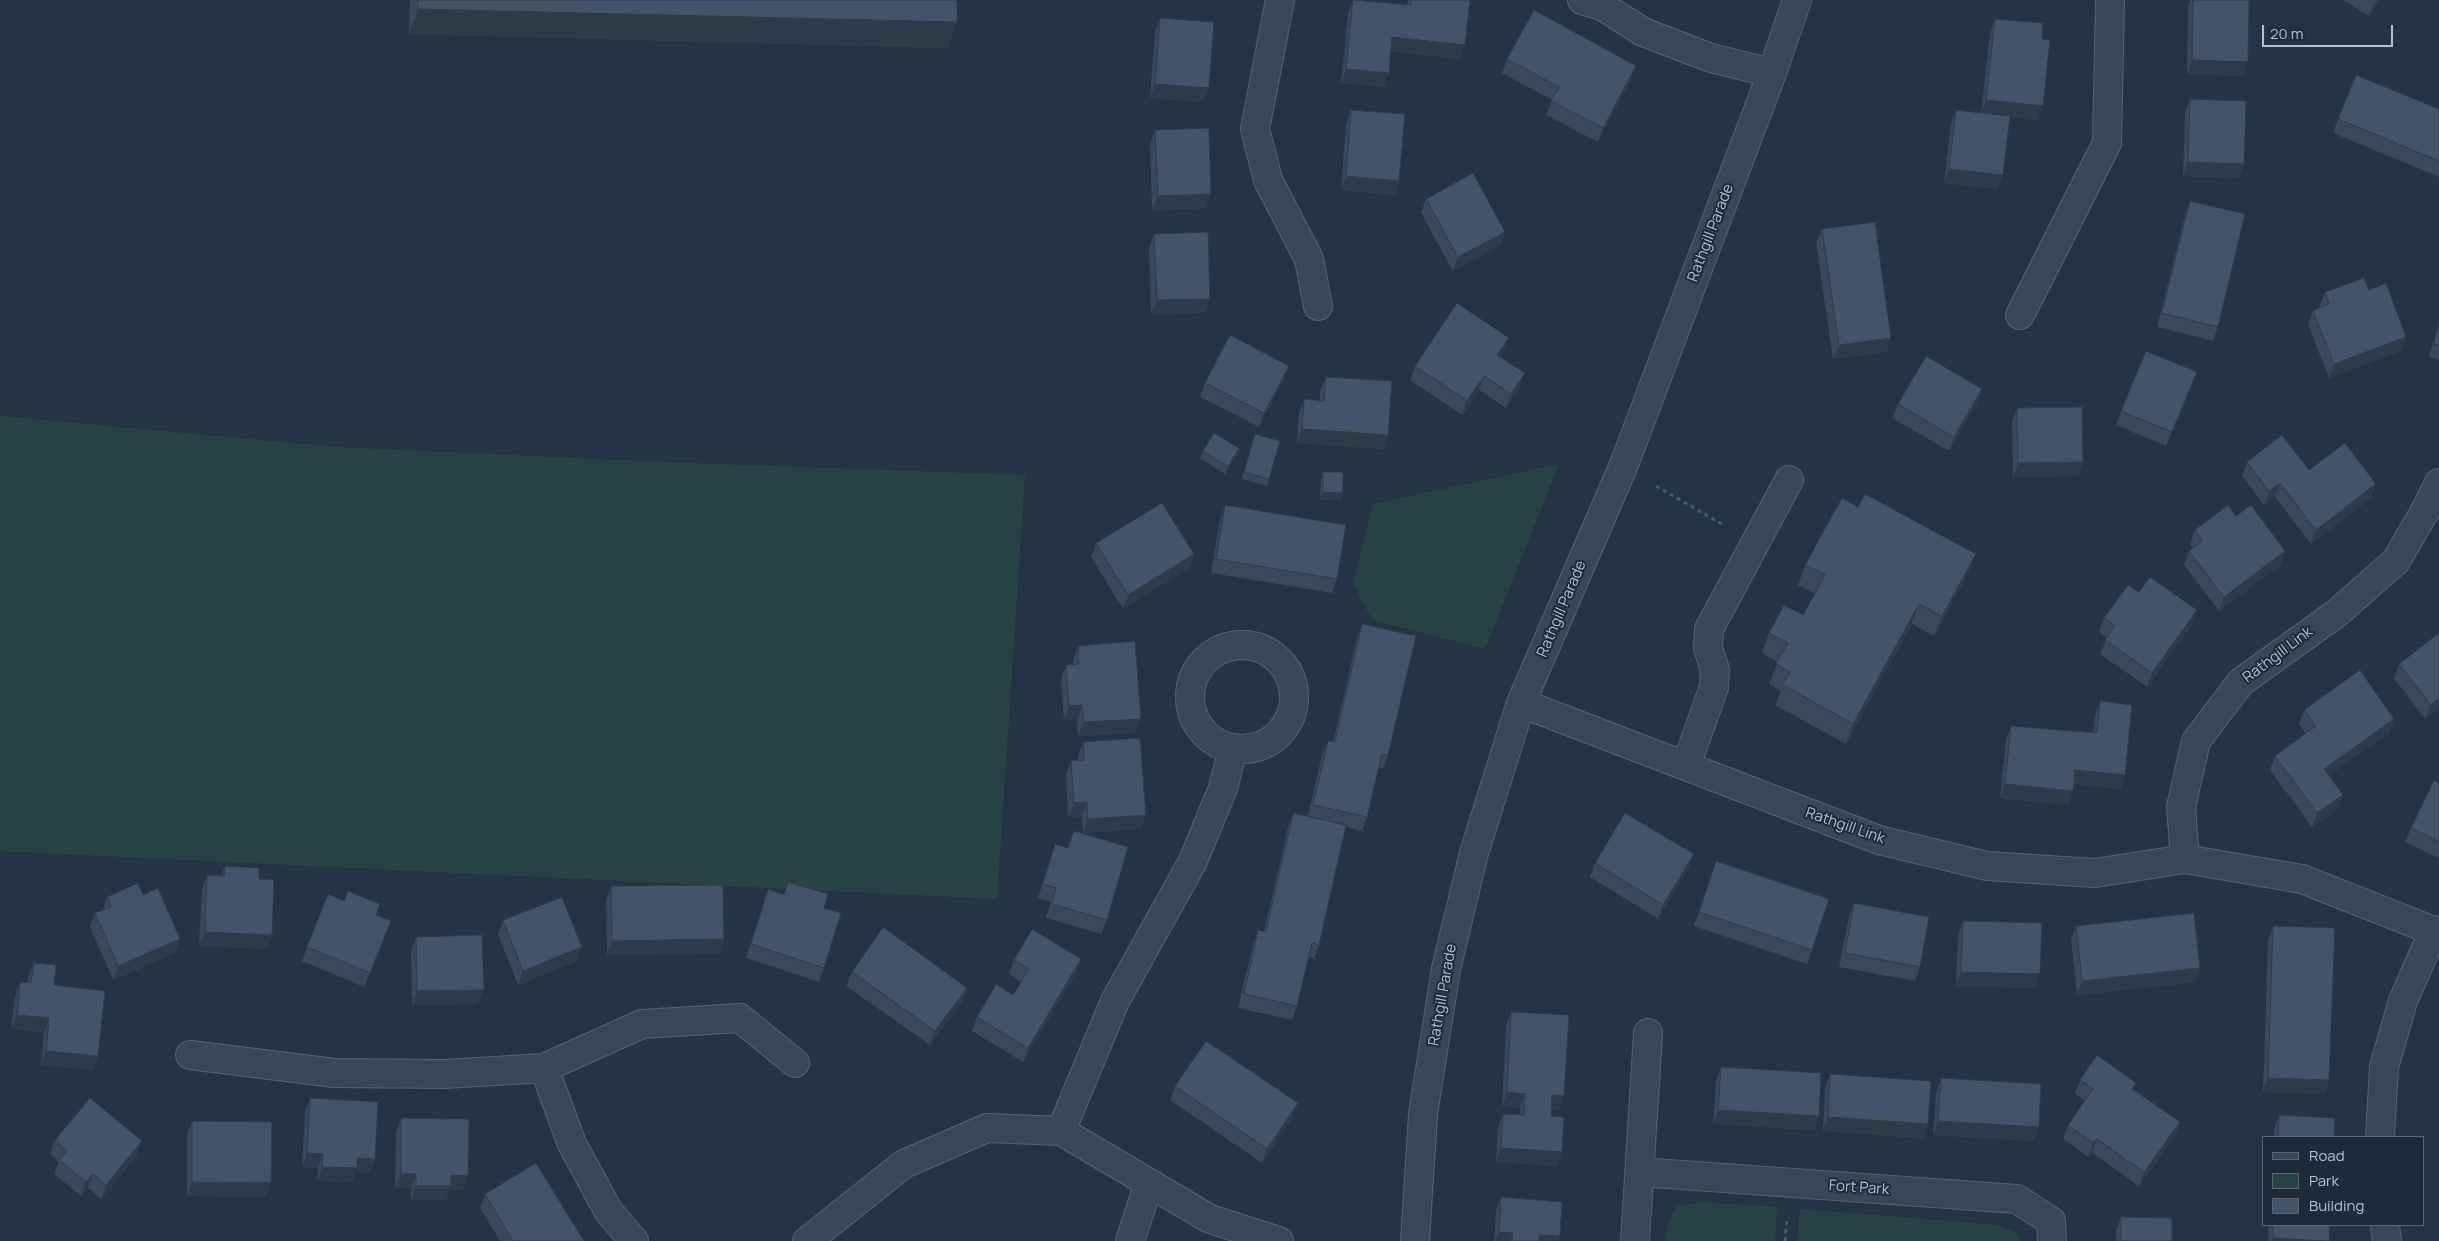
<!DOCTYPE html>
<html>
<head>
<meta charset="utf-8">
<style>
	body { margin:0 }
	#map { position:relative; width:2439px; height:1241px; overflow:hidden; background:#253445; font-family:Manrope,sans-serif }
	canvas { display:block }
	.legend { position:absolute; left:2262px; top:1136px; width:162px; height:90px; box-sizing:border-box; background:#1e2a3a; border:1px solid #5b6675; margin:0; padding:6px 9px; list-style:none; font-size:15px; color:#b7c1ce }
	.legend li { display:flex; align-items:center; gap:10px; height:25px }
	.legend b { width:25px; border:1px solid #5b6675 }
	.scale { position:absolute; left:2262px; top:25px; width:131px; height:22px; box-sizing:border-box; border:2px solid #b7c1ce; border-top:0; padding-left:6px; font-size:15px; line-height:18px; white-space:nowrap; color:#b7c1ce; -webkit-text-stroke:4px #1e2a3a; paint-order:stroke }
</style>
</head>
<body>
<div id="map">
<canvas width="2439" height="1241"></canvas>
<ul class="legend">
<li><b style="height:6px;background:#3a4555"></b>Road</li>
<li><b style="height:14px;background:#274346"></b>Park</li>
<li><b style="height:14px;background:#445468"></b>Building</li>
</ul>
<div class="scale">20 m</div>
</div>
<script>
const c = document.querySelector('canvas').getContext('2d');
c.lineJoin = 'round';
function fillPath(path, color) { c.fillStyle = color; c.fill(path, 'evenodd'); }
const poly = rows => new Path2D(rows.map(r => 'M' + r).join(''));
function trace(path, color, width, dash) { c.strokeStyle = color; c.lineWidth = width; c.lineCap = dash ? 'butt' : 'round'; c.setLineDash(dash || []); c.stroke(path); }
function drawText(font, color, halo, rows, align = 'center') {
  c.font = font + ' Manrope,sans-serif'; c.lineWidth = 4; c.setLineDash([]); c.textBaseline = 'middle'; c.strokeStyle = halo; c.fillStyle = color; for (const [text, x, y, turn = 0] of rows) {
    c.save(); c.translate(x, y); c.rotate((+turn || 0) * Math.PI / 180); c.textAlign = isNaN(turn) ? turn : align; if (halo) c.strokeText(text, 0, 0); c.fillText(text, 0, 0); c.restore();
  }
}
fillPath(poly([
	[0,416,336,447,662,462,1025,475,997,899,0,851],
	[1559,464,1485,649,1372,620,1353,583,1373,504],
	[1701,1202,1777,1207,1775,1241,1666,1241,1668,1221,1678,1206],
	[1800,1209,1998,1225,2017,1233,2021,1241,1797,1241]
]), '#274346');
const minor = poly([
	[1280,0,1255,129,1268,180,1309,259,1318,306],
	[1582,0,1604,7,1643,32,1711,58,1772,73],
	[2020,315,2107,143,2110,0],
	'1190 697a52 52 0 1 1 104 0a52 52 0 1 1-104 0Z',
	[1521,703,1879,840,1987,866,2095,873,2185,859,2302,879,2439,933],
	[1686,766,1714,687,1715,670,1708,648,1709,629,1789,480],
	[2185,859,2181,807,2196,741,2241,682,2337,613,2396,561,2425,511,2439,483],
	[190,1055,334,1073,445,1074,544,1068,642,1024,740,1018,795,1063],
	[544,1068,572,1144,609,1212,634,1241],
	[1061,1131,1115,1001,1193,861,1223,788,1233,749],
	[2380,1137,2384,1067,2403,1001,2434,930],
	[1640,1172,2017,1199,2051,1221,2052,1241],
	[2385,1225,2387,1241],
	[807,1241,904,1164,987,1128,1061,1131,1210,1219,1279,1241],
	[1130,1241,1149,1183],
	[1415,1241,1423,1114,1446,969,1474,853,1521,703,1623,467,1772,73,1797,0],
	[1635,1241,1648,1033]
]);
trace(minor, '#586372', 30);
trace(poly([
	[1656,486,1722,524],
	[1785,1241,1787,1219]
]), '#466062', 3, [4, 4]);
trace(minor, '#3a4555', 28);
fillPath(poly([
	[410,0,957,0,948,48,409,34],
	[1353,0,1407,5,1408,0,1470,0,1460,59,1391,51,1384,87,1341,83,1348,14],
	[2190,0,2249,0,2243,76,2187,74,2188,8],
	[2343,0,2379,0,2369,16],
	[1160,18,1203,102,1150,98,1155,32],
	[1995,19,2042,39,2038,120,2010,117,1998,189,1944,183,1951,124,1956,110,1981,113,1990,33],
	[1507,59,1631,80,1598,142,1546,115,1552,100,1502,73],
	[2190,99,2244,164,2239,178,2183,176,2185,113],
	[2439,109,2439,177,2333,133,2338,119],
	[1351,110,1399,181,1394,195,1341,190,1346,124],
	[1155,130,1206,208,1152,210,1150,144],
	[1426,199,1505,232,1500,246,1453,271,1421,213],
	[2190,201,2218,327,2213,341,2157,327,2185,215],
	[1822,229,1891,338,1886,352,1833,359,1816,243],
	[1154,234,1205,313,1151,314,1149,248],
	[2369,290,2406,337,2401,351,2329,378,2308,325,2313,311,2320,308,2320,306,2325,292],
	[2439,320,2439,360,2429,357],
	[1504,352,1500,357,1520,387,1506,408,1479,390,1462,415,1410,380,1415,366],
	[2197,372,2166,446,2116,425,2121,411],
	[1326,377,1383,449,1297,443,1299,413,1304,399,1320,401,1320,391],
	[1284,380,1259,427,1200,397,1205,383],
	[1977,403,1949,451,1892,418,1898,404],
	[2017,408,2083,462,2078,476,2013,477,2012,422],
	[1255,434,1269,479,1267,486,1242,479],
	[1239,448,1237,455,1225,474,1200,458,1203,451],
	[2247,462,2309,470,2376,484,2371,498,2311,544,2275,497,2264,505,2242,476],
	[1323,472,1341,500,1320,500,1321,479],
	[1225,505,1337,579,1332,593,1211,573,1220,519],
	[1858,507,1976,554,1968,574,1934,636,1912,624,1846,744,1775,705,1781,691,1769,684,1778,662,1762,653,1769,633,1803,615,1815,594,1798,585,1805,565],
	[2195,530,2285,551,2280,565,2219,611,2184,565,2189,551,2193,548,2190,544],
	[1096,543,1194,554,1189,568,1123,609,1091,557],
	[2139,592,2192,624,2147,687,2100,654,2107,638,2099,632,2104,618],
	[1362,624,1388,755,1383,769,1378,768,1367,817,1362,831,1346,827,1319,945,1314,959,1309,957,1297,1006,1292,1020,1238,1008,1253,944,1258,930,1264,932,1288,827,1293,813,1308,816,1322,755,1328,741,1333,742,1357,638],
	[1078,646,1141,719,1135,733,1078,736,1077,719,1064,720,1061,679,1066,665,1073,664,1073,660],
	[2399,664,2439,709,2425,719,2394,678],
	[2100,701,2125,775,2120,789,2074,784,2068,805,2000,798,2006,740,2011,726,2093,733,2095,715],
	[2304,710,2394,719,2389,733,2329,775,2343,795,2338,809,2312,827,2270,770,2275,756,2306,734,2299,724],
	[1083,742,1146,815,1140,829,1083,833,1082,816,1068,817,1066,775,1071,761,1078,761,1078,756],
	[2439,783,2439,858,2405,842,2411,828],
	[1074,831,1107,920,1101,934,1046,918,1051,902,1038,898,1050,858,1055,844,1067,848],
	[1595,863,1689,868,1658,919,1590,877],
	[225,866,259,879,272,935,267,949,199,946,202,889,207,875,221,876],
	[1711,875,1812,950,1807,964,1694,926],
	[788,882,824,908,824,968,819,982,746,958,768,889,784,894],
	[611,886,719,953,607,955,606,900],
	[143,895,180,939,175,953,113,980,90,927,95,913,102,911,107,897],
	[1854,903,1920,967,1915,981,1839,967,1849,917],
	[376,915,391,921,364,987,302,961,307,947],
	[503,920,577,961,518,985,498,934],
	[1963,921,2035,988,1956,986,1958,935],
	[2076,926,2200,968,2195,982,2077,995,2071,940],
	[2273,926,2329,1080,2324,1094,2263,1092,2268,940],
	[416,937,478,1004,412,1005,411,951],
	[1081,959,1076,973,1023,1062,972,1031,977,1017,1013,995,1021,982,1009,974,1014,960],
	[34,963,54,985,98,1056,93,1070,41,1065,44,1032,11,1029,15,997,20,982,28,983,28,977],
	[852,972,962,1002,930,1045,846,986],
	[1511,1012,1564,1096,1559,1110,1551,1109,1551,1116,1557,1166,1496,1162,1498,1128,1503,1114,1520,1115,1520,1108,1502,1106,1506,1026],
	[1721,1067,1814,1130,1713,1124,1716,1081],
	[1830,1074,1928,1124,1923,1138,1823,1131,1825,1088],
	[1941,1078,2034,1141,1933,1135,1936,1092],
	[2080,1080,2134,1089,2180,1122,2175,1136,2139,1186,2092,1153,2088,1157,2063,1139,2068,1125,2085,1101,2075,1094],
	[1175,1086,1293,1117,1262,1163,1170,1100],
	[310,1098,375,1159,369,1173,355,1172,352,1182,317,1181,318,1168,302,1167,305,1112],
	[2279,1115,2334,1137,2274,1137,2274,1129],
	[401,1118,468,1176,463,1190,449,1189,446,1200,411,1200,411,1188,395,1188,396,1132],
	[192,1121,266,1197,187,1196,187,1135],
	[55,1140,137,1155,101,1199,88,1188,81,1196,54,1174,59,1162,50,1154],
	[485,1194,584,1241,500,1241,480,1208],
	[1501,1197,1560,1236,1558,1241,1494,1241,1496,1211],
	[2121,1217,2172,1241,2116,1241,2116,1231],
	[2269,1225,2330,1225,2329,1241,2268,1241]
]), '#3a4859');
fillPath(poly([
	[2375,0,2379,0,2369,16,2374,2],
	[418,9,957,22,948,48,409,34],
	[1392,37,1465,45,1460,59,1387,51],
	[2192,60,2248,62,2243,76,2187,74],
	[1636,66,1631,80,1598,142,1603,128],
	[1346,69,1389,73,1384,87,1341,83],
	[1155,84,1209,88,1203,102,1150,98],
	[1986,100,2043,106,2038,120,1981,114],
	[2188,162,2244,164,2239,178,2183,176],
	[1949,169,2003,175,1998,189,1944,183],
	[1346,176,1399,181,1394,195,1341,190],
	[1211,194,1206,208,1152,210,1158,196],
	[1505,232,1500,246,1453,271,1458,257],
	[1210,299,1205,313,1151,314,1157,300],
	[2406,337,2401,351,2329,378,2334,364],
	[1509,338,1504,352,1492,369,1497,355],
	[1891,338,1886,352,1833,359,1839,345],
	[1289,366,1284,380,1259,427,1264,413],
	[2197,372,2192,386,2166,446,2172,432],
	[1525,373,1520,387,1506,408,1511,394],
	[1484,376,1479,390,1462,415,1467,401],
	[1982,389,1977,403,1949,451,1954,437],
	[1302,429,1388,435,1383,449,1297,443],
	[1239,448,1237,455,1225,474,1228,467],
	[2083,462,2078,476,2013,477,2018,463],
	[2280,483,2275,497,2264,505,2269,491],
	[2376,484,2371,498,2311,544,2316,530],
	[1323,492,1343,493,1341,500,1320,500],
	[2285,551,2280,565,2219,611,2224,597],
	[1194,554,1189,568,1123,609,1128,595],
	[1976,554,1968,574,1934,636,1942,616],
	[1919,604,1912,624,1846,744,1853,724],
	[2197,610,2192,624,2147,687,2152,673],
	[2439,698,2439,709,2425,719,2431,705],
	[1082,705,1077,719,1064,720,1069,706],
	[1141,719,1135,733,1078,736,1084,722],
	[2394,719,2389,733,2319,783,2324,769],
	[2075,770,2125,775,2120,789,2070,784],
	[2005,784,2073,791,2068,805,2000,798],
	[2343,795,2338,809,2312,827,2317,813],
	[1087,802,1082,816,1068,817,1074,803],
	[1146,815,1140,829,1083,833,1088,819],
	[1694,854,1689,868,1658,919,1663,905],
	[205,932,272,935,267,949,199,946],
	[180,939,175,953,113,980,118,966],
	[724,939,719,953,607,955,612,941],
	[582,947,577,961,518,985,523,971],
	[1081,959,1076,973,1023,1062,1028,1048],
	[2200,968,2195,982,2077,995,2082,981],
	[1961,972,2040,974,2035,988,1956,986],
	[967,988,962,1002,930,1045,935,1031],
	[484,990,478,1004,412,1005,417,991],
	[17,1015,49,1018,44,1032,11,1029],
	[46,1051,98,1056,93,1070,41,1065],
	[2268,1078,2329,1080,2324,1094,2263,1092],
	[1507,1092,1525,1094,1520,1108,1502,1106],
	[1552,1095,1564,1096,1559,1110,1547,1109],
	[1298,1103,1293,1117,1262,1163,1267,1149],
	[1718,1110,1819,1116,1814,1130,1713,1124],
	[1828,1117,1928,1124,1923,1138,1823,1131],
	[1938,1121,2039,1127,2034,1141,1933,1135],
	[2180,1122,2175,1136,2139,1186,2144,1172],
	[2097,1139,2092,1153,2088,1157,2093,1143],
	[142,1141,137,1155,101,1199,106,1185],
	[1501,1148,1562,1152,1557,1166,1496,1162],
	[307,1153,323,1154,318,1168,302,1167],
	[358,1158,375,1159,369,1173,355,1172,352,1182,317,1181,322,1167],
	[93,1174,88,1188,81,1196,86,1182],
	[401,1174,416,1174,411,1188,395,1188],
	[451,1175,468,1176,463,1190,449,1189,446,1200,411,1200,416,1186],
	[192,1182,271,1183,266,1197,187,1196],
	[1499,1232,1513,1233,1510,1241,1496,1241],
	[1539,1235,1560,1236,1558,1241,1537,1241],
	[2273,1238,2329,1241,2272,1241]
]), '#303b49');
const building = poly([
	[418,0,957,0,957,22,418,9,418,0],
	[1353,0,1411,5,1411,0,1470,0,1465,45,1392,37,1389,73,1346,69,1353,0],
	[2193,0,2249,0,2248,62,2192,60,2193,0],
	[1534,10,1636,66,1603,128,1551,101,1559,87,1507,59,1534,10],
	[1160,18,1214,22,1209,88,1155,84,1160,18],
	[1995,19,2043,23,2042,39,2050,40,2043,106,1986,100,1995,19],
	[2356,75,2439,109,2439,161,2338,119,2356,75],
	[2190,99,2246,101,2244,164,2188,162,2190,99],
	[1351,110,1405,114,1399,181,1346,176,1351,110],
	[1956,110,2010,116,2003,175,1949,169,1956,110],
	[1209,128,1211,194,1158,196,1155,130,1209,128],
	[1473,173,1505,232,1458,257,1426,199,1473,173],
	[2190,201,2245,214,2218,327,2162,313,2190,201],
	[1875,222,1891,338,1839,345,1822,229,1875,222],
	[1208,232,1210,299,1157,300,1154,234,1208,232],
	[2364,278,2369,290,2386,283,2406,337,2334,364,2313,311,2329,304,2325,292,2364,278],
	[1457,303,1509,338,1497,355,1525,373,1511,394,1484,376,1467,401,1415,366,1457,303],
	[2439,324,2439,345,2434,343,2439,324],
	[1230,335,1289,366,1264,413,1205,383,1230,335],
	[2146,351,2197,372,2172,432,2121,411,2146,351],
	[1926,356,1982,389,1954,437,1898,404,1926,356],
	[1326,377,1392,381,1388,435,1302,429,1304,399,1324,401,1326,377],
	[2082,407,2083,462,2018,463,2017,408,2082,407],
	[1214,433,1239,448,1228,467,1203,451,1214,433],
	[1255,434,1280,441,1269,479,1244,472,1255,434],
	[2282,435,2309,470,2345,443,2376,484,2316,530,2280,483,2269,491,2247,462,2282,435],
	[1323,472,1343,472,1343,493,1323,492,1323,472],
	[1865,494,1976,554,1942,616,1919,604,1853,724,1783,685,1790,672,1776,664,1788,643,1769,633,1784,605,1803,615,1825,575,1805,565,1842,498,1858,507,1865,494],
	[1162,503,1194,554,1128,595,1096,543,1162,503],
	[1225,505,1346,525,1337,579,1216,559,1225,505],
	[2228,505,2236,516,2251,505,2285,551,2224,597,2189,551,2203,541,2195,530,2228,505],
	[2150,577,2197,610,2152,673,2105,640,2115,626,2104,618,2128,585,2139,592,2150,577],
	[1362,624,1416,636,1388,755,1382,754,1367,817,1313,805,1328,741,1335,742,1362,624],
	[2439,633,2439,698,2431,705,2399,664,2439,633],
	[1135,641,1141,719,1084,722,1082,705,1069,706,1066,665,1079,664,1078,646,1135,641],
	[2360,670,2394,719,2324,769,2343,795,2317,813,2275,756,2316,726,2304,710,2360,670],
	[2100,701,2132,705,2125,775,2075,770,2073,791,2005,784,2011,726,2097,733,2100,701],
	[1140,738,1146,815,1088,819,1087,802,1074,803,1071,761,1084,760,1083,742,1140,738],
	[2434,780,2439,783,2439,842,2411,828,2434,780],
	[1293,813,1346,825,1319,945,1312,943,1297,1006,1244,994,1258,930,1266,932,1293,813],
	[1625,813,1694,854,1663,905,1595,863,1625,813],
	[1074,831,1128,847,1107,920,1052,904,1056,888,1043,884,1055,844,1068,848,1074,831],
	[1716,861,1829,899,1812,950,1699,912,1716,861],
	[225,866,259,868,259,879,274,880,272,935,205,932,207,875,224,876,225,866],
	[788,882,828,894,824,908,841,913,824,968,751,944,768,889,784,895,788,882],
	[138,883,143,895,158,888,180,939,118,966,95,913,111,907,107,897,138,883],
	[723,885,724,939,612,941,611,886,723,885],
	[348,891,380,904,376,915,391,921,370,973,307,947,328,894,344,901,348,891],
	[562,897,582,947,523,971,503,920,562,897],
	[1854,903,1929,917,1920,967,1845,953,1854,903],
	[2194,913,2200,968,2082,981,2076,926,2194,913],
	[1963,921,2042,923,2040,974,1961,972,1963,921],
	[2273,926,2335,928,2329,1080,2268,1078,2273,926],
	[883,927,967,988,935,1031,852,972,883,927],
	[1032,929,1081,959,1028,1048,977,1017,996,984,1013,995,1029,969,1014,960,1032,929],
	[482,935,484,990,417,991,416,937,482,935],
	[34,963,56,965,54,985,105,991,98,1056,46,1051,49,1018,17,1015,20,982,31,983,34,963],
	[1511,1012,1569,1015,1564,1096,1552,1095,1551,1116,1564,1117,1562,1152,1501,1148,1503,1114,1524,1115,1525,1094,1507,1092,1511,1012],
	[1206,1041,1298,1103,1267,1149,1175,1086,1206,1041],
	[2097,1055,2136,1083,2132,1089,2180,1122,2144,1172,2097,1139,2093,1143,2068,1125,2093,1089,2080,1080,2097,1055],
	[1721,1067,1821,1073,1819,1116,1718,1110,1721,1067],
	[1830,1074,1931,1081,1928,1124,1828,1117,1830,1074],
	[1941,1078,2041,1084,2039,1127,1938,1121,1941,1078],
	[90,1098,142,1141,106,1185,93,1174,86,1182,59,1160,67,1151,55,1140,90,1098],
	[310,1098,378,1102,375,1159,358,1158,357,1168,322,1167,323,1154,307,1153,310,1098],
	[2279,1115,2335,1118,2334,1137,2278,1137,2279,1115],
	[401,1118,469,1119,468,1176,451,1175,451,1186,416,1186,416,1174,401,1174,401,1118],
	[192,1121,272,1122,271,1183,192,1182,192,1121],
	[536,1163,584,1241,513,1241,485,1194,536,1163],
	[1501,1197,1562,1202,1560,1236,1539,1235,1539,1241,1512,1241,1513,1233,1499,1232,1501,1197],
	[2121,1217,2172,1218,2172,1241,2121,1241,2121,1217],
	[2273,1225,2330,1225,2329,1241,2273,1238,2273,1225]
]);
fillPath(building, '#445468');
trace(building, '#303b49', 1);
drawText('15px', '#b7c1ce', '#1e2a3a', [
	["Rathgill Parade",1711,233,-69],
	["Rathgill Parade",1562,609,-67],
	["Rathgill Link",2278,655,-37],
	["Rathgill Link",1845,826,19],
	["Rathgill Parade",1443,995,-80],
	["Fort Park",1859,1188,4]
]);
</script>
</body>
</html>
